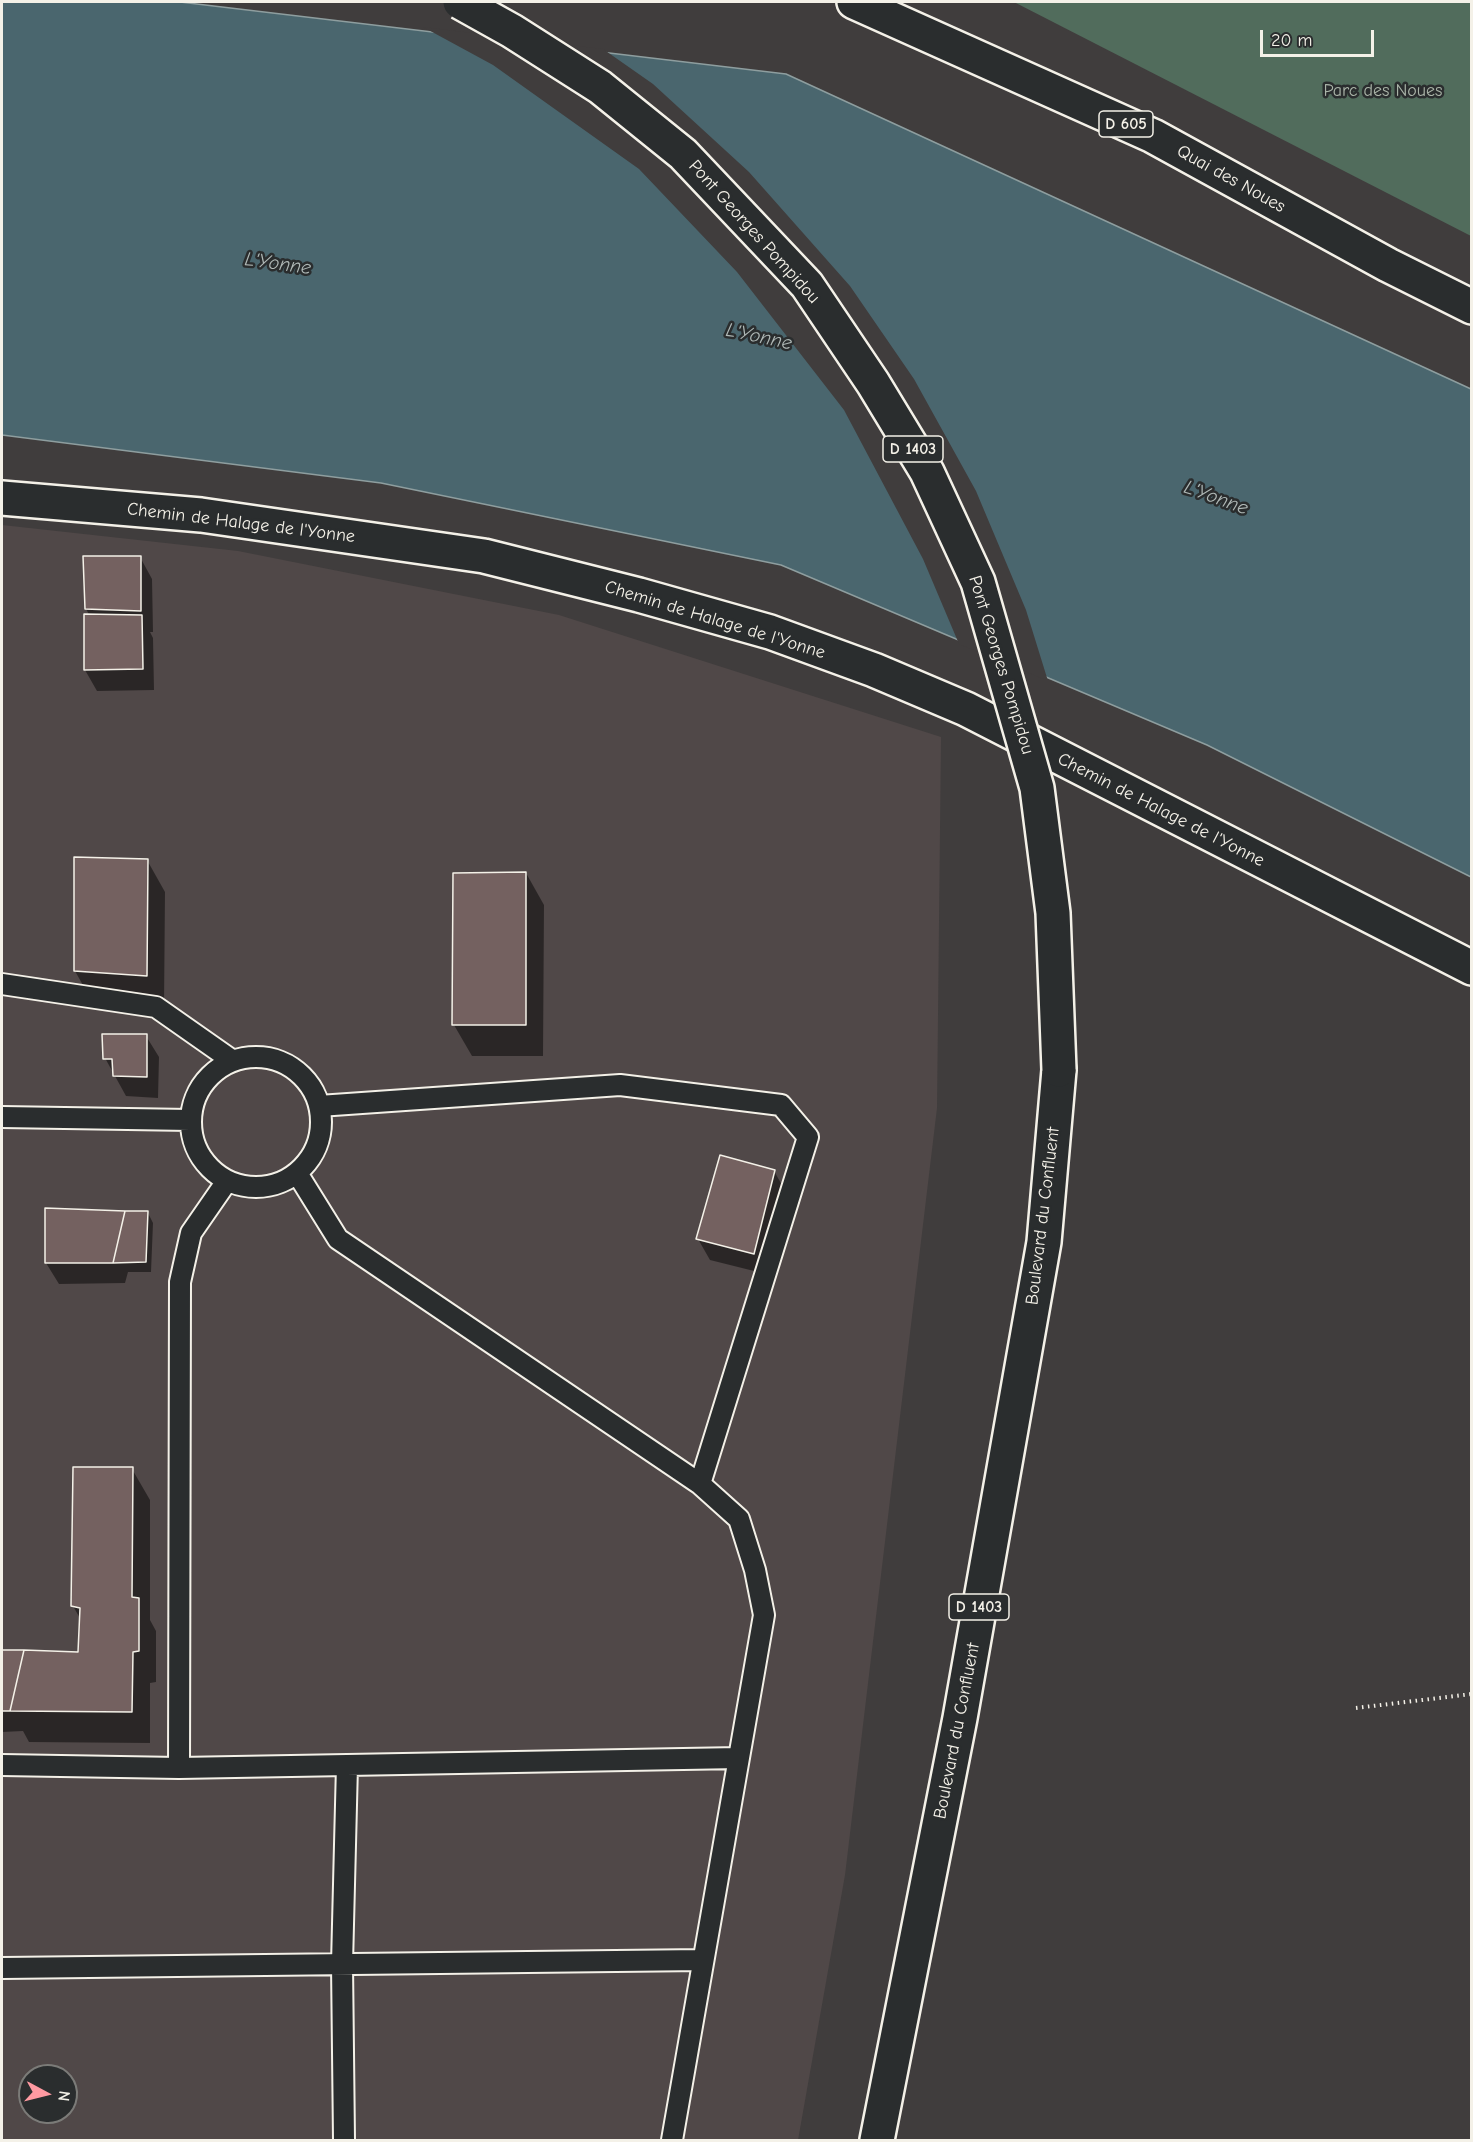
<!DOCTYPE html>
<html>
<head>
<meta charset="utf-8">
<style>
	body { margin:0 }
	#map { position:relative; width:1473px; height:2142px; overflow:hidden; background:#403d3d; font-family:"Comic Neue",sans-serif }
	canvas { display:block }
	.frame { position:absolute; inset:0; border:3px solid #f4f1e8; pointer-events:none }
	.north { position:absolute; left:18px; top:2064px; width:60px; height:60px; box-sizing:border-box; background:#2a2d2e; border:2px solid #7b7b78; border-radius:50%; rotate:97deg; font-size:16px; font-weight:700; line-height:24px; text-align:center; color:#f4f1e8 }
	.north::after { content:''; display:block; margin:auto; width:21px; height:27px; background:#ff9aa2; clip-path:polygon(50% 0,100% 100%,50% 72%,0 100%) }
	.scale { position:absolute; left:1260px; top:30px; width:114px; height:27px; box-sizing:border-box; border:3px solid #f4f1e8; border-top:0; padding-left:8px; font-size:18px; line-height:21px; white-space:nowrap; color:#f4f1e8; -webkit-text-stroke:4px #2a2d2e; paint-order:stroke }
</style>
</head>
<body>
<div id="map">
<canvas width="1473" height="2142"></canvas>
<div class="frame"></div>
<div class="north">N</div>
<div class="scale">20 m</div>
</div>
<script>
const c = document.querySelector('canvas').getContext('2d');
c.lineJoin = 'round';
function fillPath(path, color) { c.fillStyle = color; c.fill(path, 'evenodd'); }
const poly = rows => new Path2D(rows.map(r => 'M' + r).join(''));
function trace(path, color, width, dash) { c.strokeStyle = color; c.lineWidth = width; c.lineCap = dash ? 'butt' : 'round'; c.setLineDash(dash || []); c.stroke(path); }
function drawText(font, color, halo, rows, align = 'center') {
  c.font = font + ' "Comic Neue",sans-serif'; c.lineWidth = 5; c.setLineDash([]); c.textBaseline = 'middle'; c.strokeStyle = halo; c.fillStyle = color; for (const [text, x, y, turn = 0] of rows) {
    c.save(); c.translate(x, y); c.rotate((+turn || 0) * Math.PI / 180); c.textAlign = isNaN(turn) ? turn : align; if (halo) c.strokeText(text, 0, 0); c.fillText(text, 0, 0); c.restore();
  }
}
fillPath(poly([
	[2,525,238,551,559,615,941,737,937,1108,845,1875,798,2140,2,2140],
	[30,2076,66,2076,66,2112,30,2112]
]), '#504848');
fillPath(poly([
	[1014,2,1471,2,1471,236]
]), '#516c5c');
const water = poly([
	[2,2,180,2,786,74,1471,389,1471,877,1207,745,781,565,381,483,2,435,2,2]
]);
fillPath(water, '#4a666e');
trace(water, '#8e9e9f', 1.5);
fillPath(poly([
	[423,27,603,49,653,84,749,172,850,286,914,379,976,491,1026,610,1048,681,959,644,923,559,844,410,737,272,639,169,493,65]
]), '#403d3d');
fillPath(poly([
	[140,557,152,579,153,632,150,632,153,638,154,690,97,691,85,670,86,616,90,616,86,609],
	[147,860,165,892,164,1007,93,1003,75,971],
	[526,873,544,905,543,1056,472,1056,454,1025],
	[146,1036,159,1057,158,1098,126,1096,105,1058],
	[774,1171,786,1192,766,1274,710,1260,698,1239],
	[148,1213,153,1223,151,1272,128,1272,125,1283,59,1284,46,1263],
	[132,1469,150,1500,150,1620,156,1631,156,1682,150,1683,150,1743,29,1742,23,1731,2,1732,2,1651,80,1653,81,1620,73,1606]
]), '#0007');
const building = poly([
	[83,556,141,556,141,611,85,609,83,556],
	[84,614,142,615,143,669,84,670,84,614],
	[74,857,148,859,147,976,74,971,74,857],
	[526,872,526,1025,452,1025,453,873,526,872],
	[102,1034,147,1034,147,1077,113,1076,112,1059,103,1059,102,1034],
	[720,1155,775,1170,754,1254,696,1239,720,1155],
	[45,1208,125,1211,113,1263,45,1263,45,1208],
	[125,1211,148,1211,146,1262,113,1263,125,1211],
	[73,1467,133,1467,132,1597,139,1598,139,1651,133,1652,132,1712,10,1711,24,1650,78,1652,80,1608,71,1606,73,1467],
	[2,1650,24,1650,10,1711,2,1711,2,1650]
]);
fillPath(building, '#746160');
trace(building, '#f4f1e8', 1.5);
const lane = poly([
	[2,984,156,1007,233,1061],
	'191 1122a65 65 0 1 1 130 0a65 65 0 1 1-130 0Z',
	[2,1117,190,1120],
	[297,1173,338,1239,700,1484,808,1137,781,1105,620,1085,319,1106],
	[2,1765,179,1768,180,1282,191,1233,227,1181],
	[179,1768,739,1758],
	[2,1968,703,1960],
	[344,2140,342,1964,347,1765],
	[672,2140,764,1615,755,1570,739,1519,700,1484]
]);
const street = poly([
	[2,498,201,515,484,556,639,595,770,632,874,670,966,709,1472,968]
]);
const primary = poly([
	[854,2,1153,136,1388,265,1472,307],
	[877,2140,960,1718,1044,1242,1059,1070]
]);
trace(lane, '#f4f1e8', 24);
trace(street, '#f4f1e8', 38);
trace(primary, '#f4f1e8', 38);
trace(poly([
	[1356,1708,1472,1694]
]), '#f4f1e8', 4, [1.5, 4.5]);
trace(lane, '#2a2d2e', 20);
trace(street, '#2a2d2e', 33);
trace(primary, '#2a2d2e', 33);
const primaryBridge = poly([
	[460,2,512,31,600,87,683,154,807,285,873,383,927,472,978,582,1037,788,1053,913,1059,1070]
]);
trace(primaryBridge, '#f4f1e8', 38, []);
trace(primaryBridge, '#2a2d2e', 33);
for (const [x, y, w] of [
	[1126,124,54],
	[913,449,60],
	[979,1607,60]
]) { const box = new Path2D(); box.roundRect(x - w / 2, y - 13, w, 26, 4.5); c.fillStyle = '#2a2d2e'; c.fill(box); trace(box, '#f4f1e8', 1.5); }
drawText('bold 16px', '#f4f1e8', null, [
	["D 605",1126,124],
	["D 1403",913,449],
	["D 1403",979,1607]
]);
drawText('18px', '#abb5a9', '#2a2d2e', [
	["Parc des Noues",1383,91]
]);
drawText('18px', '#f4f1e8', '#2a2d2e', [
	["Quai des Noues",1231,179,29],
	["Pont Georges Pompidou",754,232,48],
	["Chemin de Halage de l'Yonne",241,523,7],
	["Chemin de Halage de l'Yonne",715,620,17],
	["Pont Georges Pompidou",1001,665,73],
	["Chemin de Halage de l'Yonne",1161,810,27],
	["Boulevard du Confluent",1043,1216,-83],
	["Boulevard du Confluent",957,1731,-79]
]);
drawText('italic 20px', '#b0b9b7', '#2a2d2e', [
	["L'Yonne",278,264,8],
	["L'Yonne",759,337,12],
	["L'Yonne",1216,498,20]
]);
</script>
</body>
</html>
